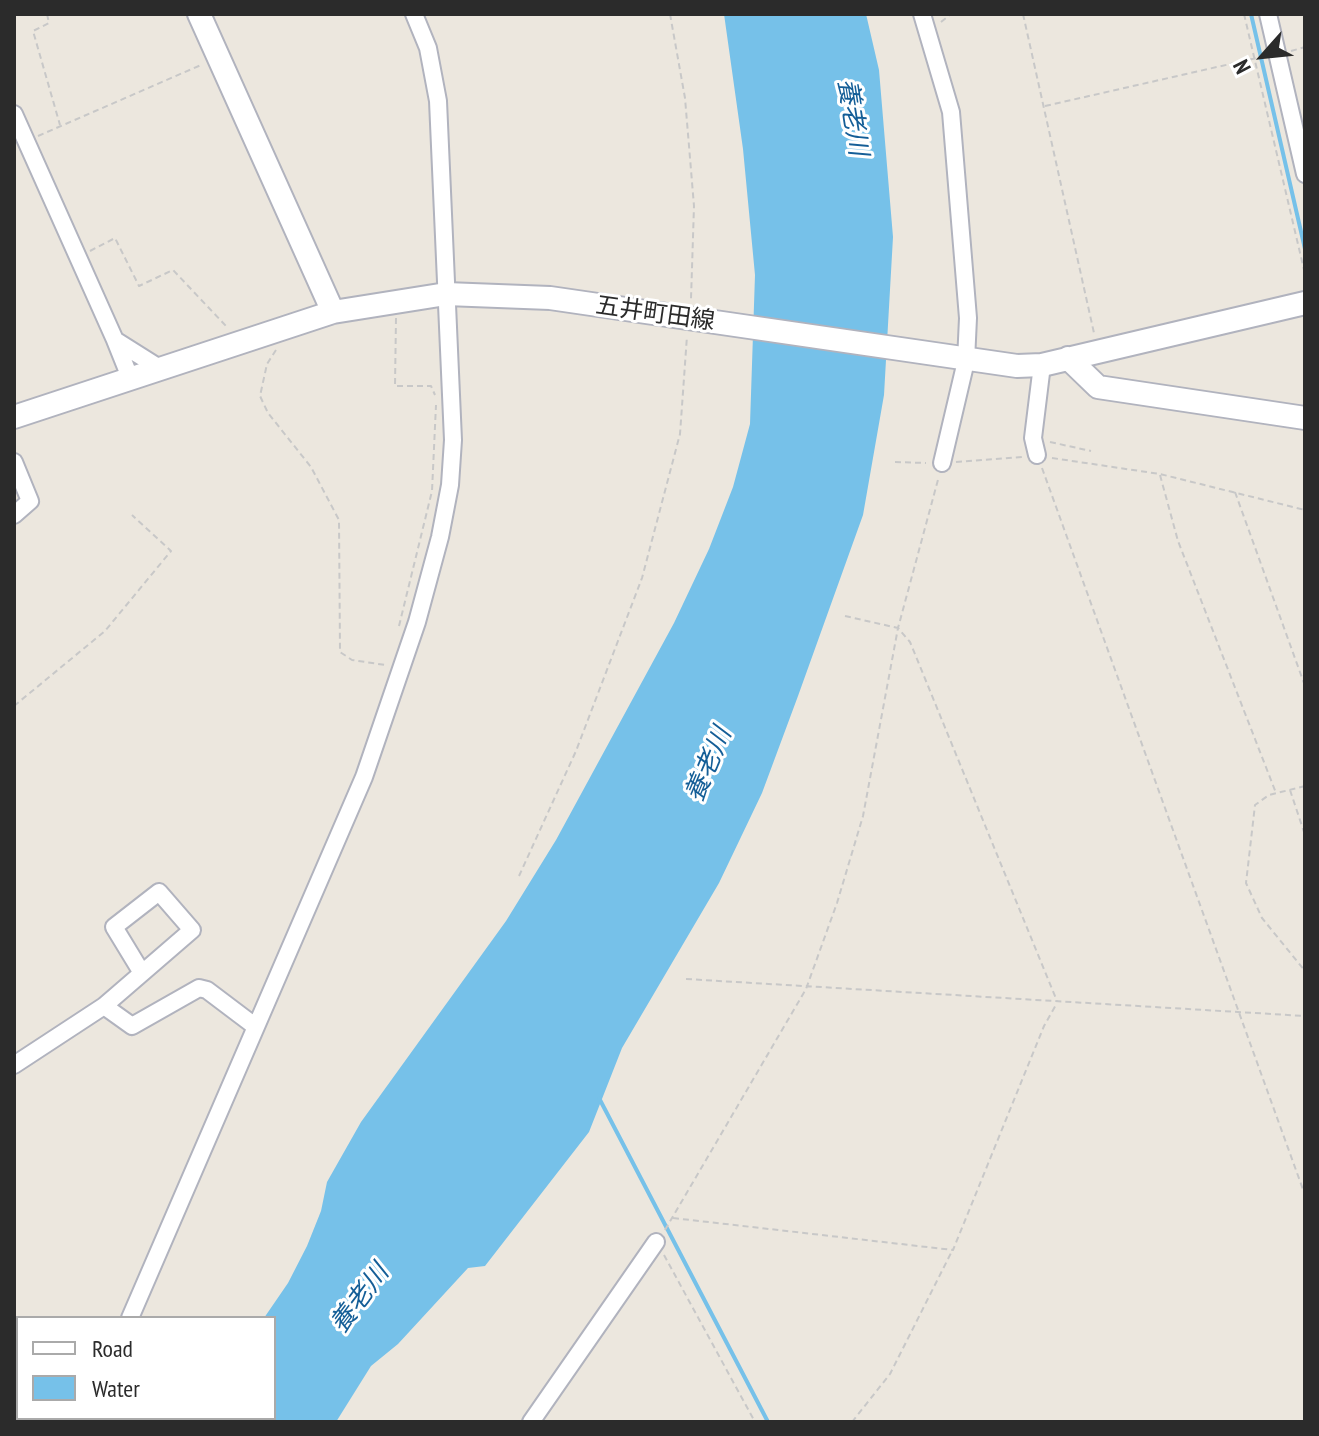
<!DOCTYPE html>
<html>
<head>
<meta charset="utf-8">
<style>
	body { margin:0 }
	#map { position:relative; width:1319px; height:1436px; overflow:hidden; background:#ece7de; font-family:"PT Sans Narrow",sans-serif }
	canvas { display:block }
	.frame { position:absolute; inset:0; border:16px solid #2b2b2b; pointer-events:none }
	.legend { position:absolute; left:16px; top:1316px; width:260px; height:104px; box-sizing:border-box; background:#fff; border:2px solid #aaa; margin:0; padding:10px 14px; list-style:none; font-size:24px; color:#2b2b2b }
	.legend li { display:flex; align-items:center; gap:16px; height:40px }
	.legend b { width:40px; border:2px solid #aaa }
	.north { position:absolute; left:1223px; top:16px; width:80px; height:80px; -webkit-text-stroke:6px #fff; paint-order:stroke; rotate:243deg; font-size:22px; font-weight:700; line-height:32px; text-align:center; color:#2b2b2b }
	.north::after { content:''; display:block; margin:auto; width:28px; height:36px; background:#2b2b2b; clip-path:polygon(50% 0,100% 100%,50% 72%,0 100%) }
</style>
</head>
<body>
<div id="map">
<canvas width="1319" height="1436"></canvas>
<div class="frame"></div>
<ul class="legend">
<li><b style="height:10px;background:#fff"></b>Road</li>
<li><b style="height:22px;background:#76c1e9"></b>Water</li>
</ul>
<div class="north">N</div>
</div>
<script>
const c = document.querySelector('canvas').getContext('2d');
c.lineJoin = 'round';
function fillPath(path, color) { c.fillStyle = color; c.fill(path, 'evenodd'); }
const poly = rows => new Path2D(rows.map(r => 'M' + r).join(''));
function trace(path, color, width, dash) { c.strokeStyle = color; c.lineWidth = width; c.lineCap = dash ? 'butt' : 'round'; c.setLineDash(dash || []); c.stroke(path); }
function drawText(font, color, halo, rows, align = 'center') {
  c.font = font + ' "PT Sans Narrow","Noto Sans JP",sans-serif'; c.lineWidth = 6; c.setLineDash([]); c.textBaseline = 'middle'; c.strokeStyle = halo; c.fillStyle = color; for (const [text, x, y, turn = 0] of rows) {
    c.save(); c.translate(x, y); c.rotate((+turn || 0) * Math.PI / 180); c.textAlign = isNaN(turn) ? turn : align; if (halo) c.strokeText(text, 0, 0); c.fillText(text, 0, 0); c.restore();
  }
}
fillPath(poly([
	[724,14,866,14,879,70,893,237,884,395,863,515,798,696,762,793,719,883,622,1048,589,1132,485,1266,468,1268,398,1344,371,1366,336,1422,210,1422,214,1418,274,1418,274,1318,264,1318,288,1283,307,1246,321,1211,327,1182,361,1122,506,921,556,840,674,623,709,549,733,487,750,424,755,275,743,149]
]), '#76c1e9');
trace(poly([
	[1251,14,1305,249],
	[599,1098,768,1422]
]), '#76c1e9', 4);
const street = poly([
	[922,14,951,112,968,318,966,361,942,463],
	[1268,14,1305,174],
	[14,114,115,340,161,369],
	[115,340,131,380],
	[1037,455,1033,438,1042,365],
	[14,462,30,501,14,515],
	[104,1006,132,1026,199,988,207,990,256,1027],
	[14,1065,104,1006,192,930,159,892,114,927,142,973],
	[130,1318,364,777,417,622,440,537,450,485,453,440,438,101,428,48,414,14],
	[14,1371,18,1372],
	[82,1422,84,1418],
	[531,1422,656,1242]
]);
const secondary = poly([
	[199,14,333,312],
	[1068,358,1098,387,1305,418],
	[14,417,333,312,446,294,550,298,1017,366,1042,365,1305,303]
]);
const highway = poly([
	[25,1418,39,1422]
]);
trace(street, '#b1b3be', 20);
trace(secondary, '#b1b3be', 26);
trace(highway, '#c8c8c8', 32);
trace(poly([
	[47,14,49,23,33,31,60,125],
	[670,14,685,98,694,206,691,299],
	[1023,14,1094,333],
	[1244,14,1305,274],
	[941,22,951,14],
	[1291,51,1305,47],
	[1045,106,1261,57],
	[38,136,201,65],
	[90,251,115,238,139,286,173,270,226,326],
	[396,318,395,386,431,386,435,395],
	[276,350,267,364,260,396,268,413,311,467,339,520,340,652,352,660,385,665],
	[1050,442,1091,451],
	[1052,458,1160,474,1305,510],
	[895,462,926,463],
	[956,462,1022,457],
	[1042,468,1305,1195],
	[1160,475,1178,541,1276,793],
	[1235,492,1305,686],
	[845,616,898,628,910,642,1057,1001],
	[399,626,432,491,436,405],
	[14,706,105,631,171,551,132,515],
	[1305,786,1269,795,1255,805,1246,883,1262,918,1305,971],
	[1290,790,1305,835],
	[519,876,576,751,642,578,680,434,687,336],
	[686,979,1305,1016],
	[673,1218,953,1250,1044,1026,1057,1003],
	[665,1230,806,989,837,903,863,816,898,628,939,476],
	[664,1255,755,1422],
	[852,1422,890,1374,952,1251]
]), '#c8c8c8', 2, [6, 4]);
trace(street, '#fff', 16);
trace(secondary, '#fff', 22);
trace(highway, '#f7ae5f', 28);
drawText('24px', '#2b2b2b', '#fff', [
	["五井町田線",655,314,8]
]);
drawText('italic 26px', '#145e97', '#fff', [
	["養老川",852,117,81],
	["養老川",709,765,-67],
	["養老川",360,1299,-53]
]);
</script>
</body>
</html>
